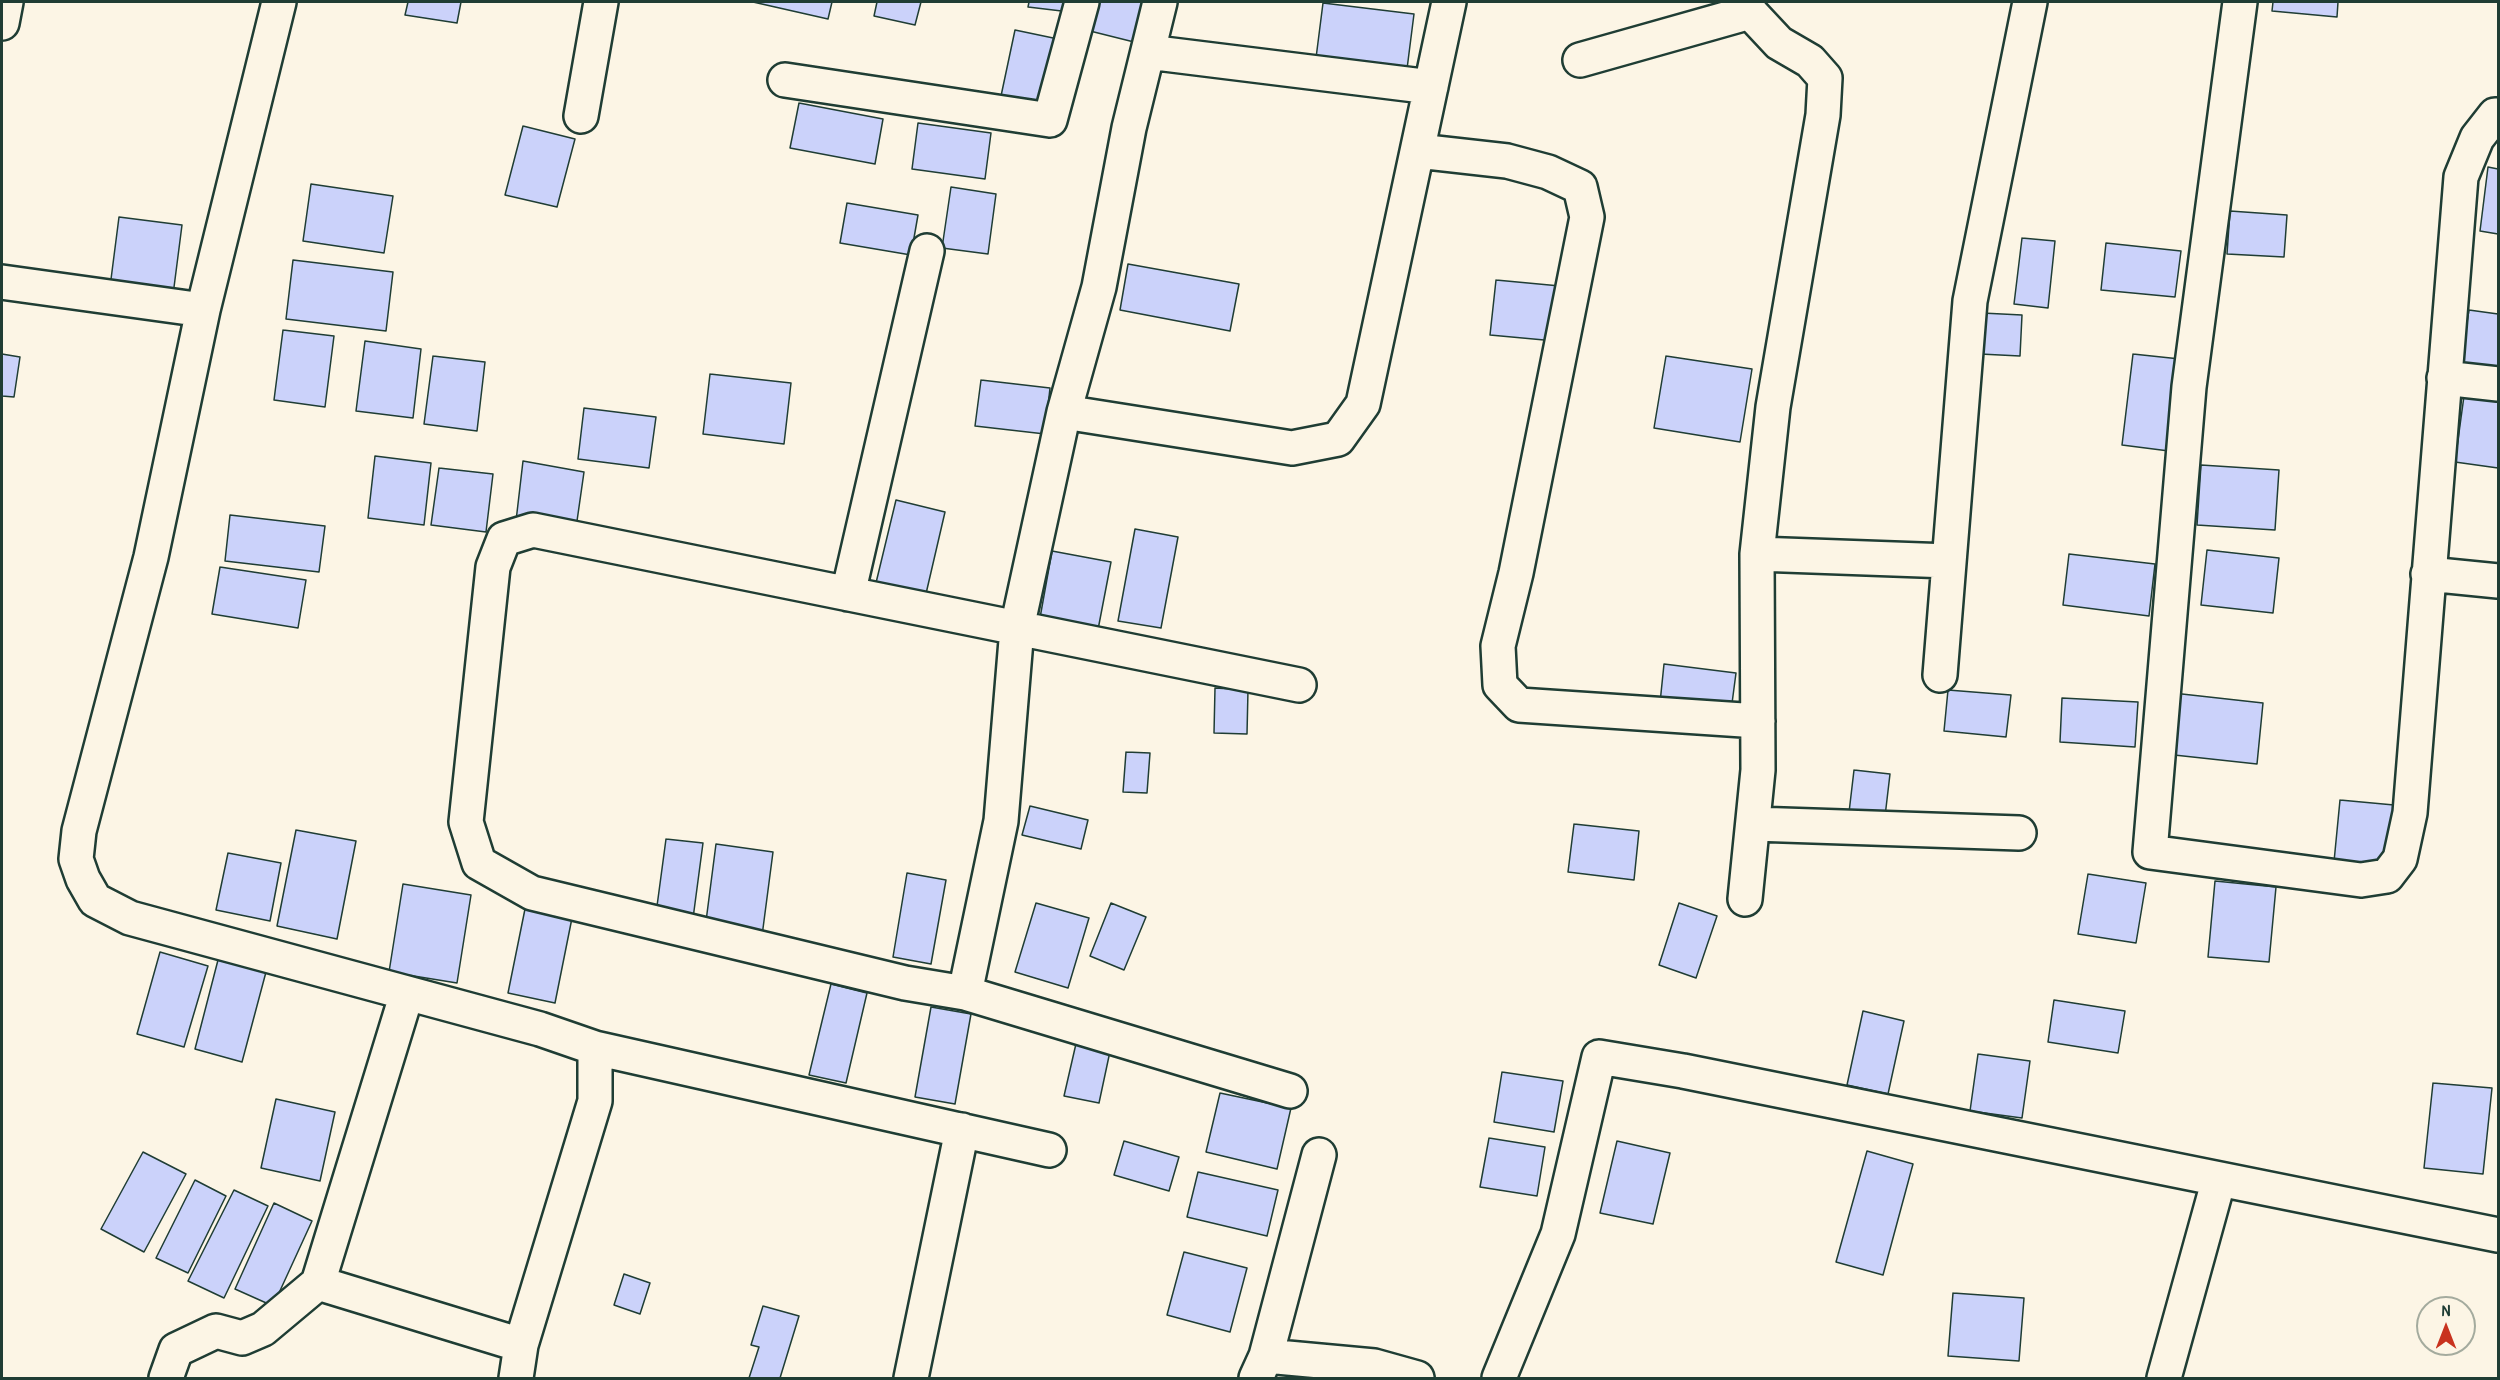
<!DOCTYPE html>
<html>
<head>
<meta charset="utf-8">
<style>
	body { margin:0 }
	#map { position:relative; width:2500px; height:1380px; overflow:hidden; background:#fcf5e5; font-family:"Patrick Hand",sans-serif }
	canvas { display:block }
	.frame { position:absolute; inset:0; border:3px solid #1f3d34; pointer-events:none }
	.north { position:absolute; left:2416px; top:1296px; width:60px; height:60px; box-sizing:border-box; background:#fcf5e5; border:2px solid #a4ab9e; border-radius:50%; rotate:0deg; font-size:16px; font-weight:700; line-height:24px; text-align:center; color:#1f3d34 }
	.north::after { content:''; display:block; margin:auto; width:21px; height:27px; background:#c8321e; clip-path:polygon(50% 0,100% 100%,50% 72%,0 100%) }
</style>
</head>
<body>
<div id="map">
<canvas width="2500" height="1380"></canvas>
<div class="frame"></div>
<div class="north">N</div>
</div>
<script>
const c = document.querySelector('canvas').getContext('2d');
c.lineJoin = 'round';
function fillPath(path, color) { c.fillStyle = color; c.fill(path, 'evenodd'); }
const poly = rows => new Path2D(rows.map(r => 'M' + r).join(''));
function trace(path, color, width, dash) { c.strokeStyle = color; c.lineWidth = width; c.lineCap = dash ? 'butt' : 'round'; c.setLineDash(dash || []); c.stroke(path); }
const building = poly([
	[408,2,461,2,457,23,405,15,408,2],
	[753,2,832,2,828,19,753,2],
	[877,2,921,2,915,25,874,16,877,2],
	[1029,2,1072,2,1070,12,1028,7,1029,2],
	[1092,2,1147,2,1138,43,1086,30,1092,2],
	[2273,2,2338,2,2337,17,2272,11,2273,2],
	[1323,3,1414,14,1407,69,1316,58,1323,3],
	[1015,30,1058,39,1044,105,1001,96,1015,30],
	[799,103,883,119,875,164,790,148,799,103],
	[918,123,991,133,985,179,912,169,918,123],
	[523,126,575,139,557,207,505,195,523,126],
	[2488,167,2498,169,2498,234,2480,231,2488,167],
	[311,184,393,196,384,253,303,241,311,184],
	[951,187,996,194,988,254,942,248,951,187],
	[847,203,918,215,911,255,840,243,847,203],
	[2230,211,2287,215,2284,257,2227,254,2230,211],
	[119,217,182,225,173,295,110,287,119,217],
	[2022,238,2055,241,2048,308,2014,304,2022,238],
	[2106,243,2181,251,2175,297,2101,290,2106,243],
	[293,260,393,272,386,331,286,319,293,260],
	[1128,264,1239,284,1230,331,1120,310,1128,264],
	[1496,280,1560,286,1555,341,1490,335,1496,280],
	[2469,310,2498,314,2498,372,2460,366,2469,310],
	[1982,313,2022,315,2020,356,1980,354,1982,313],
	[283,330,334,336,325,407,274,400,283,330],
	[365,341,421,349,413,418,356,411,365,341],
	[2,354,20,357,14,397,2,396,2,354],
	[2133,354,2180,359,2169,451,2122,445,2133,354],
	[433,356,485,362,477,431,424,424,433,356],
	[1666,356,1752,369,1740,442,1654,428,1666,356],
	[710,374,791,383,784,444,703,434,710,374],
	[981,380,1050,388,1045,434,975,426,981,380],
	[2464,396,2498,400,2498,468,2455,462,2464,396],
	[584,408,656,417,649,468,578,459,584,408],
	[375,456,431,463,424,525,368,518,375,456],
	[523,461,584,472,576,528,516,521,523,461],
	[2201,465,2279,470,2275,530,2197,525,2201,465],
	[439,468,493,474,486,532,431,525,439,468],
	[896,500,945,512,925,598,875,587,896,500],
	[230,515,325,526,319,572,225,561,230,515],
	[1135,529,1178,537,1161,628,1118,621,1135,529],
	[2207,550,2279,558,2273,613,2201,605,2207,550],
	[1052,551,1111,562,1096,640,1038,629,1052,551],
	[2069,554,2155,564,2149,616,2063,605,2069,554],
	[220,567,306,580,298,628,212,614,220,567],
	[1664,664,1736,673,1731,711,1660,703,1664,664],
	[1215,688,1248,690,1247,734,1214,733,1215,688],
	[1948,690,2011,695,2006,737,1944,731,1948,690],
	[2173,693,2263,703,2257,764,2165,754,2173,693],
	[2062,698,2138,702,2135,747,2060,742,2062,698],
	[1126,752,1150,753,1147,793,1123,792,1126,752],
	[1854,770,1890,774,1884,825,1848,821,1854,770],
	[2340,800,2394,805,2387,877,2333,872,2340,800],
	[1030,806,1088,820,1081,849,1022,835,1030,806],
	[1574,824,1639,831,1634,880,1568,872,1574,824],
	[296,830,356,841,337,939,277,926,296,830],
	[666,839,703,843,692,926,655,921,666,839],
	[716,844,773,852,762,936,705,929,716,844],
	[228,853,281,863,270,921,216,910,228,853],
	[907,873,946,880,931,964,893,957,907,873],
	[2088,874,2146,883,2136,943,2078,934,2088,874],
	[2215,881,2276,887,2269,962,2208,957,2215,881],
	[403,884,471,895,457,983,389,972,403,884],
	[1036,903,1089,918,1068,988,1015,972,1036,903],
	[1111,903,1146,917,1124,970,1090,956,1111,903],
	[1679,903,1717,916,1696,978,1659,965,1679,903],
	[525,909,572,918,555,1003,508,993,525,909],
	[160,952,208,966,184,1047,137,1034,160,952],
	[218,960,266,972,242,1062,195,1049,218,960],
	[831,984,867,993,846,1083,809,1075,831,984],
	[2054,1000,2125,1011,2118,1053,2048,1042,2054,1000],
	[931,1007,971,1014,955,1104,915,1097,931,1007],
	[1863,1011,1904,1021,1888,1094,1847,1085,1863,1011],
	[1078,1035,1112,1042,1099,1103,1064,1096,1078,1035],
	[1978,1054,2030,1061,2022,1118,1970,1111,1978,1054],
	[1502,1072,1563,1081,1554,1132,1494,1122,1502,1072],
	[2433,1083,2492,1088,2483,1174,2424,1168,2433,1083],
	[1220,1093,1291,1108,1277,1169,1206,1152,1220,1093],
	[276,1099,335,1112,320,1181,261,1168,276,1099],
	[1489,1138,1545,1147,1537,1196,1480,1187,1489,1138],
	[1124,1141,1179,1157,1169,1191,1114,1175,1124,1141],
	[1617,1141,1670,1153,1653,1224,1600,1213,1617,1141],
	[1867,1151,1913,1164,1883,1275,1836,1262,1867,1151],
	[143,1152,186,1174,144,1252,101,1229,143,1152],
	[1198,1172,1278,1190,1267,1236,1187,1217,1198,1172],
	[195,1180,226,1196,188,1273,156,1258,195,1180],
	[234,1190,268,1206,224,1298,188,1281,234,1190],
	[274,1203,312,1221,273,1306,235,1289,274,1203],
	[1184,1252,1247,1268,1230,1332,1167,1315,1184,1252],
	[624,1274,650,1283,640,1314,614,1305,624,1274],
	[1953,1293,2024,1298,2019,1361,1948,1356,1953,1293],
	[763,1306,799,1316,780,1378,749,1378,759,1347,751,1345,763,1306]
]);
fillPath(building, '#cbd2fa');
trace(building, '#1f3d34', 1.5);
const minor = poly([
	[279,2,203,310,151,557,79,831,76,859,83,879,95,900,130,918,540,1029,595,1048,595,1101,521,1345,516,1378],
	[2240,2,2189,387,2150,852,2361,880,2387,876,2400,859,2410,813,2461,177,2477,138,2495,115,2498,115],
	[2,23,6,2],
	[1148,52,1431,87],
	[1580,60,1750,12],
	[785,80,1050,120,1082,2],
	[581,116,601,2],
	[1418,151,1507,161,1548,172,1580,187,1587,217,1516,573,1498,646,1500,685,1519,705,1758,721],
	[2,282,203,310],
	[2444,378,2498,384],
	[1064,412,1292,448,1338,439,1363,404,1449,2],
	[1757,554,1949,561],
	[2428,574,2498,581],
	[848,594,927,251],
	[1940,675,1970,301,2030,2],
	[1754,824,2019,833],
	[1745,899,1758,770,1757,554,1773,407,1823,115,1825,78,1810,61,1779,43,1750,12,1747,2],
	[965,993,1001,821,1017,628,1064,412,1099,287,1129,128,1160,2],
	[595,1048,1049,1150],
	[1290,1091,965,993,905,983,532,893,479,863,466,822,493,567,504,539,533,530,1299,685],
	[318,1283,407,993],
	[1266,1356,1319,1155],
	[166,1378,176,1350,216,1331,242,1338,263,1329,318,1283,521,1345],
	[911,1378,962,1130],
	[1256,1378,1266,1356,1374,1366,1417,1378],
	[1499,1378,1558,1234,1599,1057,1683,1071,2498,1235],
	[2164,1378,2219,1179]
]);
trace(minor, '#1f3d34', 38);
trace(minor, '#fcf5e5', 33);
</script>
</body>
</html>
